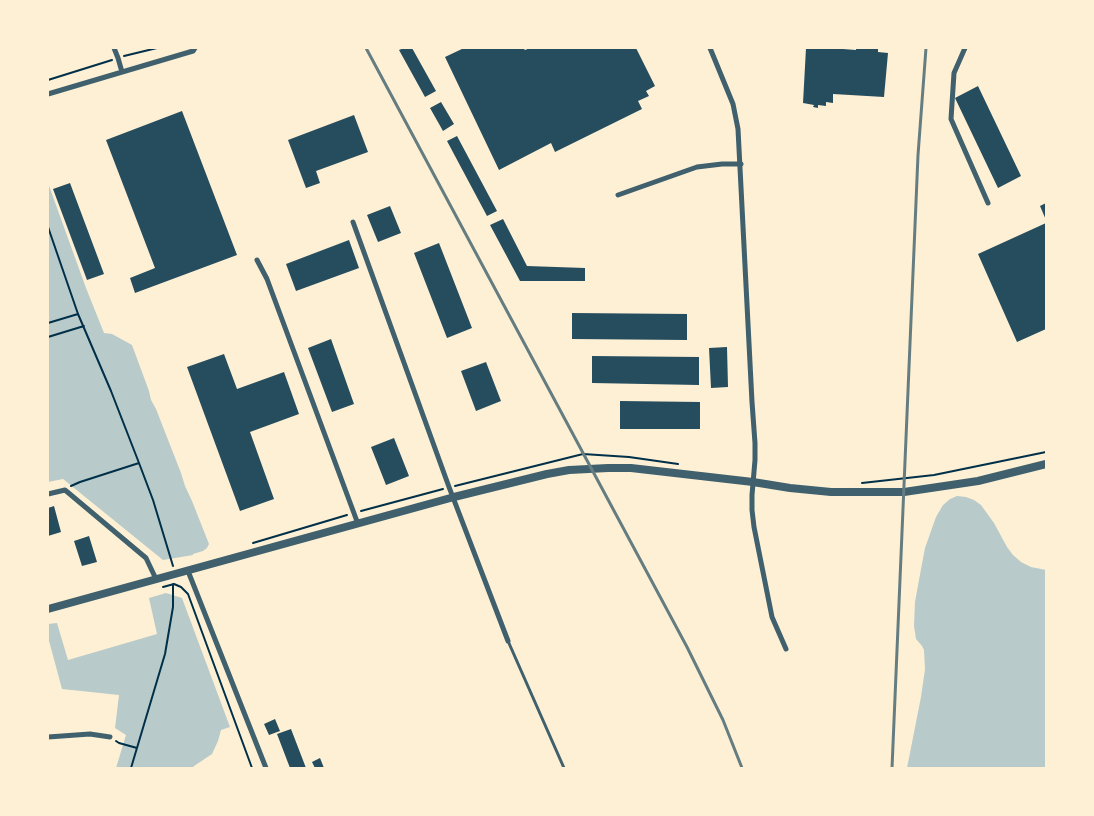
<!DOCTYPE html>
<html>
<head>
<meta charset="utf-8">
<style>
	body { margin:0 }
	#map { position:relative; width:1094px; height:816px; overflow:hidden; background:#fdf0d5; font-family:"Titillium Web",sans-serif }
	canvas { display:block }
	.frame { position:absolute; inset:0; border:49px solid #fdf0d5; pointer-events:none }
</style>
</head>
<body>
<div id="map">
<canvas width="1094" height="816"></canvas>
<div class="frame"></div>
</div>
<script>
const c = document.querySelector('canvas').getContext('2d');
c.lineJoin = 'round';
function fillPath(path, color) { c.fillStyle = color; c.fill(path, 'evenodd'); }
const poly = rows => new Path2D(rows.map(r => 'M' + r).join(''));
function trace(path, color, width, dash) { c.strokeStyle = color; c.lineWidth = width; c.lineCap = dash ? 'butt' : 'round'; c.setLineDash(dash || []); c.stroke(path); }
fillPath(poly([
	[48,183,86,288,104,333,112,334,132,345,149,391,151,400,156,409,181,473,185,486,192,501,209,544,207,548,203,551,193,554,193,555,163,560,63,479,48,482],
	[957,496,966,497,974,500,981,505,994,523,1007,547,1013,555,1021,562,1031,567,1046,570,1046,768,907,768,921,697,925,669,924,650,922,646,916,639,914,626,915,602,921,569,925,548,936,517,943,505,950,499],
	[166,593,182,598,230,727,221,730,218,741,212,754,194,766,193,768,116,768,126,735,115,728,119,695,62,689,48,637,48,624,57,623,68,660,157,634,149,598]
]), '#b9caca');
fillPath(poly([
	[404,48,412,48,436,91,425,97,399,50],
	[464,48,523,48,525,50,530,48,636,48,655,86,646,91,649,96,638,101,642,109,555,152,551,143,499,170,445,57],
	[806,48,830,48,856,50,856,48,878,48,878,52,888,53,884,97,833,94,833,103,826,102,826,106,818,105,818,108,813,107,814,105,803,103],
	[978,86,1021,176,998,188,955,98],
	[441,102,454,124,443,131,430,108],
	[182,111,237,255,135,293,130,278,155,268,106,140],
	[354,115,368,152,316,171,320,183,306,188,288,140],
	[457,136,497,211,487,216,447,141],
	[70,183,104,274,87,280,53,189],
	[1046,203,1046,220,1040,206],
	[390,206,401,233,378,242,367,215],
	[503,219,527,266,585,268,585,281,520,281,490,225],
	[1046,223,1046,329,1017,342,978,254],
	[349,240,359,268,296,291,286,264],
	[439,243,472,328,447,338,414,253],
	[572,313,687,314,687,340,572,339],
	[331,339,354,404,332,412,308,348],
	[727,347,728,387,711,388,709,348],
	[224,354,237,389,284,372,299,414,250,432,274,499,240,511,187,367],
	[592,356,699,357,699,385,592,383],
	[486,362,501,401,476,411,461,371],
	[620,401,700,402,700,429,620,429],
	[394,438,409,476,386,485,371,447],
	[54,506,61,532,48,536,48,508],
	[89,536,97,562,82,566,74,541],
	[275,719,280,731,269,735,264,724],
	[291,729,306,768,290,768,277,734],
	[320,758,324,768,315,768,312,762]
]), '#264d5e');
trace(poly([
	[124,56,157,48],
	[48,80,112,60],
	[48,227,78,314,111,391,139,463,153,500,173,566],
	[48,323,78,314],
	[48,337,84,326],
	[862,483,934,475,1046,452],
	[71,486,80,482,139,463],
	[455,486,583,454,629,457,678,464],
	[361,511,443,489],
	[253,543,347,515],
	[163,587,174,584,181,587,188,594,252,768],
	[116,741,119,743,137,748],
	[131,768,165,654,173,607,173,584]
]), '#003049', 2);
trace(poly([
	[508,641,564,768]
]), '#3f606c', 3);
trace(poly([
	[114,48,118,58,122,72],
	[710,48,733,104,738,129,752,402,755,443,755,460,752,495,752,510,754,527,772,617,786,649],
	[965,48,954,73,951,119,988,203],
	[48,94,193,51,195,48],
	[618,195,697,167,722,164,741,164],
	[353,222,449,487,508,641],
	[257,260,267,279,358,524],
	[48,494,65,490,146,558,156,579],
	[188,571,266,768],
	[48,737,90,734,110,737]
]), '#3f606c', 5);
trace(poly([
	[48,609,454,497,547,474,569,470,608,468,631,468,753,482,790,488,831,492,904,492,978,481,1046,464]
]), '#3f606c', 8);
trace(poly([
	[366,48,687,647,723,720,742,768],
	[892,768,918,155,926,48]
]), '#657d81', 3);
</script>
</body>
</html>
